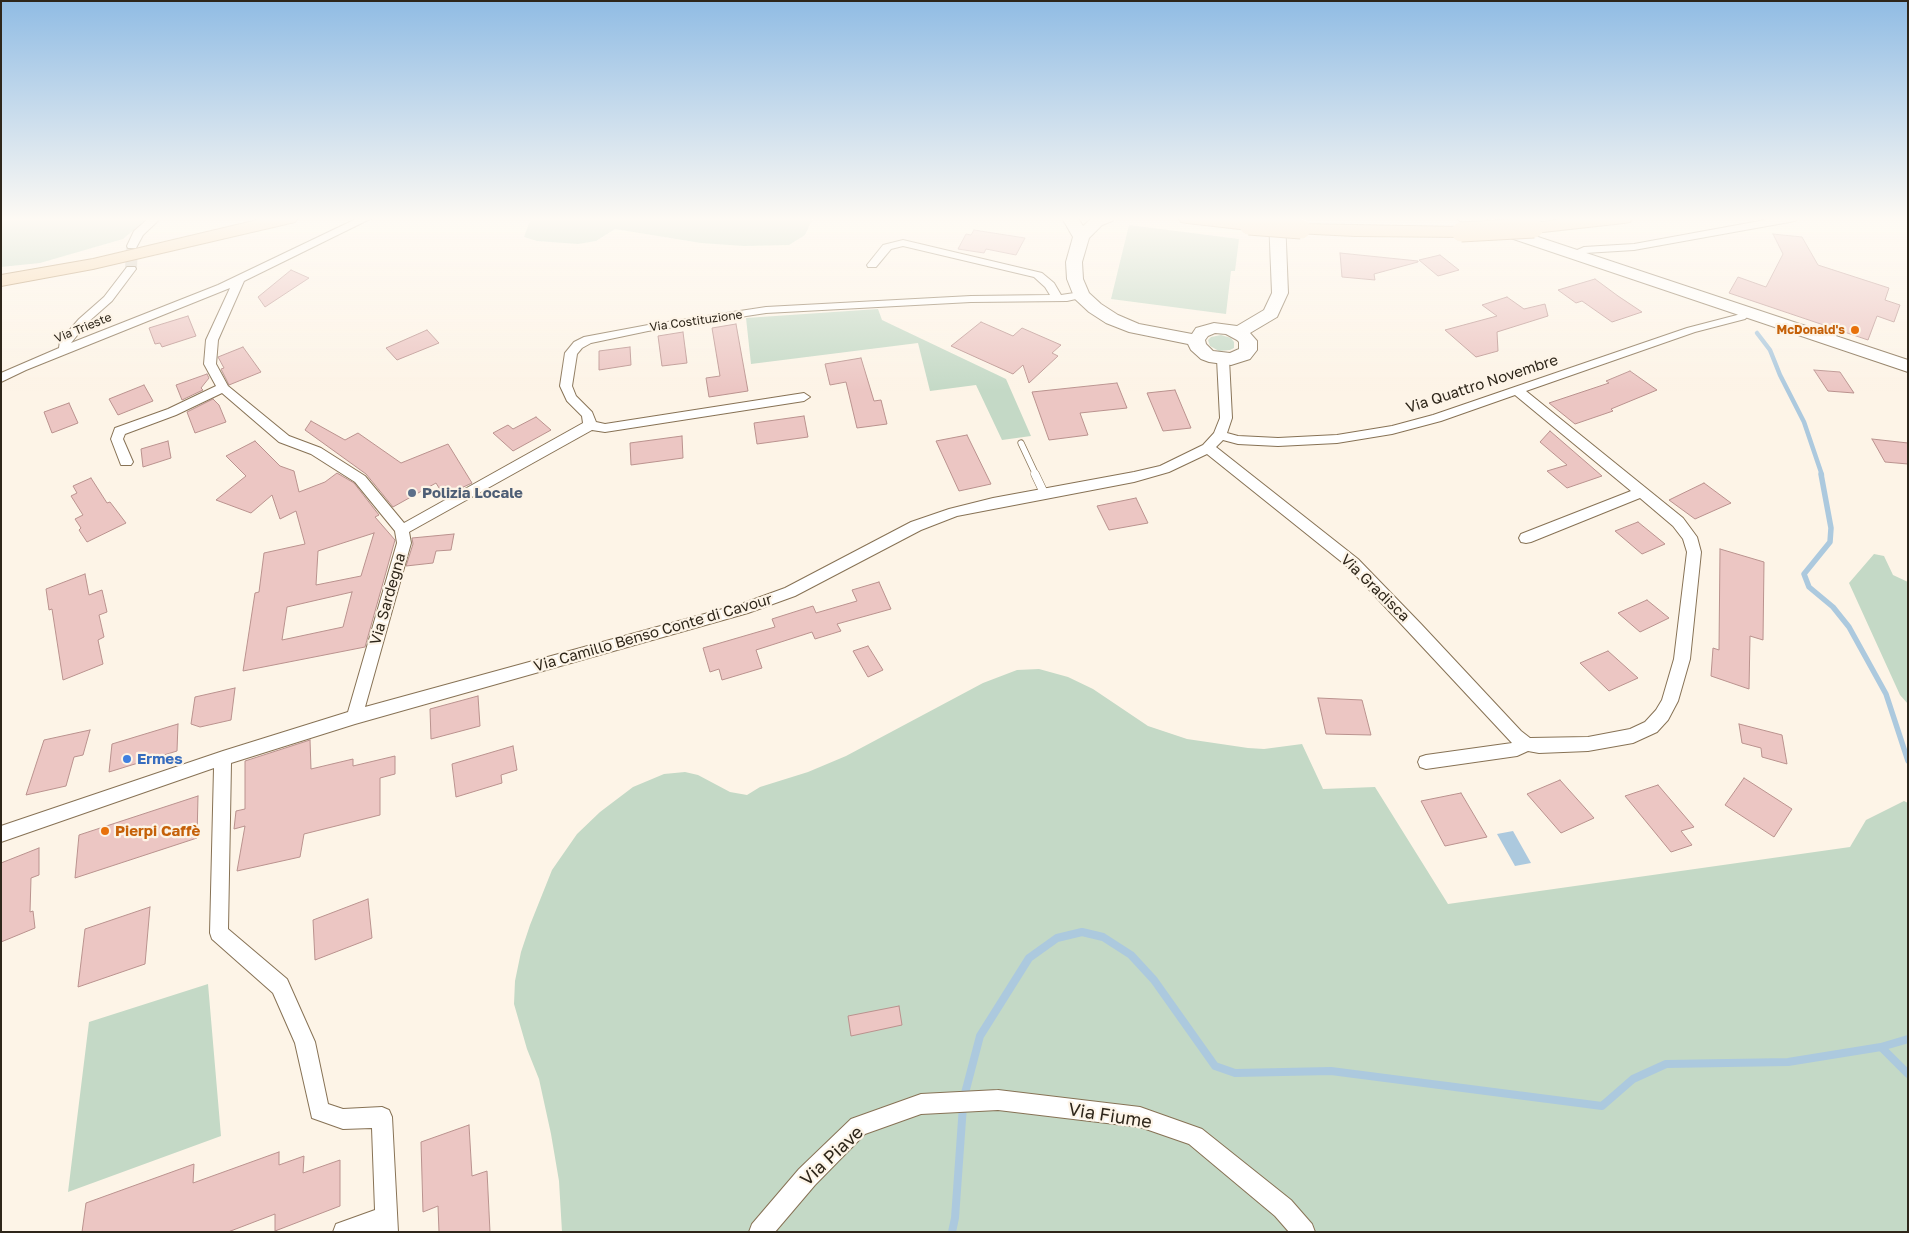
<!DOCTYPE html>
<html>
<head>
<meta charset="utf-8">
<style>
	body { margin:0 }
	#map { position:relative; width:1909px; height:1233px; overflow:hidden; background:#fdf4e7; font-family:"Golos Text",sans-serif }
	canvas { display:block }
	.frame { position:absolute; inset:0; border:2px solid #2e261a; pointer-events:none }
</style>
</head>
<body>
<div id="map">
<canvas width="1909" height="1233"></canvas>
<div class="frame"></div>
</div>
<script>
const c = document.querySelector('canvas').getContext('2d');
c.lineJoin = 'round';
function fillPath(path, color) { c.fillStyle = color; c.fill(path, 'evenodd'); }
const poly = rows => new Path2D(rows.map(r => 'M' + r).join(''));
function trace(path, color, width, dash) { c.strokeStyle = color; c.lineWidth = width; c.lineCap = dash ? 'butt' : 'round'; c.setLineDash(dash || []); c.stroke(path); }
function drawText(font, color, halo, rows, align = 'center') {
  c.font = font + ' "Golos Text",sans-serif'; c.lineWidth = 4.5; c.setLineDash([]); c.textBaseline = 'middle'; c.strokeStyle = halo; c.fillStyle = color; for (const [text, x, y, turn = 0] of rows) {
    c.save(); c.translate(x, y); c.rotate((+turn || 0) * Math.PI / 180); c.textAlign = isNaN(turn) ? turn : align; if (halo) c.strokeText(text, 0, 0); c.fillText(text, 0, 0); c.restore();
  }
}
fillPath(poly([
	[1,218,148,218,123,239,40,263,1,267],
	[531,218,813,218,805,235,789,245,744,246,701,243,615,229,596,241,578,244,537,241,524,237],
	[1129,225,1239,239,1235,271,1231,271,1226,314,1111,299],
	[878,309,882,320,1006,379,1031,436,1002,440,976,385,930,391,918,343,751,364,746,318],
	[1221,335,1231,338,1234,342,1234,348,1230,350,1219,351,1210,346,1208,340,1211,337],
	[1874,554,1884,556,1893,575,1908,582,1908,704,1900,695,1849,583],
	[1039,669,1068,677,1093,689,1148,726,1187,739,1248,748,1264,749,1302,744,1323,789,1375,787,1448,904,1850,847,1866,820,1904,801,1908,803,1908,1232,562,1232,559,1181,551,1134,539,1079,527,1049,514,1004,515,981,521,952,530,925,552,870,577,834,600,812,633,787,664,774,685,772,698,775,730,792,747,795,760,787,808,772,846,756,983,683,1017,670],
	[208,984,221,1136,68,1192,89,1022]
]), '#c4d9c6');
fillPath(poly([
	[1513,831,1531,863,1515,866,1497,834]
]), '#acc9de');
trace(poly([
	[1757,333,1770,350,1780,375,1804,422,1822,475]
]), '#acc9de', 4.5);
trace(poly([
	[1821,474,1831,528,1830,542,1804,574,1809,587,1833,607,1849,627,1886,694,1908,761]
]), '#acc9de', 5.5);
trace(poly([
	[1881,1047,1908,1039],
	[964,1097,980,1036,1029,958,1057,938,1082,932,1103,937,1131,955,1154,980,1215,1066,1235,1073,1331,1071,1602,1106,1633,1079,1666,1064,1788,1062,1881,1047,1908,1074],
	[952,1232,955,1218,963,1106]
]), '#acc9de', 8);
const building = poly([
	[974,230,1025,238,1016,255,986,249,984,253,958,249,966,234,971,235,974,230],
	[1773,234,1802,237,1818,265,1889,288,1885,300,1900,305,1894,322,1877,316,1868,340,1729,293,1738,277,1766,287,1783,254,1773,234],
	[1340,253,1418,261,1418,262,1374,274,1375,280,1342,277,1340,253],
	[1440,255,1459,270,1438,276,1419,260,1440,255],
	[291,270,309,278,265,307,258,297,291,270],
	[1595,279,1618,296,1642,312,1612,322,1582,301,1576,303,1558,290,1595,279],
	[1507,297,1524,309,1545,304,1548,316,1497,332,1498,351,1476,357,1445,330,1497,316,1482,305,1507,297],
	[188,316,196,336,162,347,160,343,155,344,149,328,188,316],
	[981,322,1013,336,1022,328,1061,345,1052,353,1058,356,1029,383,1023,365,1013,374,951,346,981,322],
	[736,324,748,391,709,397,706,378,720,376,712,328,736,324],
	[427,330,439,343,397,360,386,348,427,330],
	[683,332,687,363,662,366,658,336,683,332],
	[243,347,261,372,229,385,221,369,224,368,218,357,243,347],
	[630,347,631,365,599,370,599,351,630,347],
	[861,358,874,401,881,400,887,424,857,428,846,382,830,385,825,364,861,358],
	[1814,370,1840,372,1854,393,1828,391,1814,370],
	[1630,371,1657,390,1611,409,1613,411,1575,424,1549,403,1609,383,1606,381,1630,371],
	[207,374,209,378,201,388,203,390,182,400,176,385,207,374],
	[1117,383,1127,408,1080,413,1088,435,1049,440,1032,392,1117,383],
	[144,385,153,401,118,415,109,399,144,385],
	[1175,390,1191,428,1163,431,1147,393,1175,390],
	[213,399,219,405,226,422,195,433,187,412,213,399],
	[69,403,78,423,52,433,44,412,69,403],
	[804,416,808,437,757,444,754,423,804,416],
	[536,417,551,430,513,451,493,433,508,425,513,429,536,417],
	[311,421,345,440,358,433,401,463,448,444,472,483,444,496,436,483,393,507,366,474,305,430,311,421],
	[1550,431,1602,476,1567,488,1547,471,1567,465,1540,442,1550,431],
	[967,435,991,484,959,491,936,441,967,435],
	[682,436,683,458,631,465,630,443,682,436],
	[1872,439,1908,443,1908,464,1885,462,1872,439],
	[168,441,171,458,143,467,141,449,168,441],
	[255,441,280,466,294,471,299,492,325,482,337,473,354,483,379,515,375,517,395,540,365,647,243,671,255,593,259,592,264,553,305,544,296,511,280,519,272,495,251,513,216,500,246,476,226,456,255,441],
	[374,533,361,576,316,585,318,551,374,533],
	[352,592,343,627,282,640,287,607,352,592],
	[91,478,107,503,110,502,126,523,87,542,79,530,81,528,75,519,83,515,71,496,77,493,73,486,91,478],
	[1704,483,1731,503,1695,519,1669,500,1704,483],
	[1136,498,1148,523,1109,530,1097,506,1136,498],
	[1638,522,1665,544,1642,554,1615,531,1638,522],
	[454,534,451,550,436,551,433,563,406,566,413,544,412,538,454,534],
	[1720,549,1764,562,1763,640,1750,636,1749,689,1711,676,1713,648,1719,650,1720,549],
	[85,574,89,595,102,590,107,612,99,615,104,637,98,640,103,664,63,680,52,609,49,610,46,589,85,574],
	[879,582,891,609,837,624,841,631,815,639,812,632,756,650,762,668,722,680,719,669,710,672,703,648,775,627,772,619,813,606,816,613,857,601,852,590,879,582],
	[1647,600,1669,618,1640,632,1618,613,1647,600],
	[868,646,883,670,868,677,853,651,868,646],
	[1608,651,1638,678,1609,691,1580,663,1608,651],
	[235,688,231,720,200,727,191,724,195,697,235,688],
	[478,696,480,726,431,739,430,709,478,696],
	[1318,698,1362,700,1371,735,1326,734,1318,698],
	[178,724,177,751,109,772,112,744,178,724],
	[1739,724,1782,735,1787,764,1762,757,1761,748,1742,743,1739,724],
	[90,730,83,755,74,757,66,786,26,795,44,740,90,730],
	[310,740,311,769,353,759,353,766,395,756,395,774,380,778,380,815,304,834,300,857,237,871,245,826,234,829,236,811,245,809,245,761,310,740],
	[513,746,517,770,501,775,502,783,456,797,452,764,513,746],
	[1744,778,1792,809,1774,837,1725,805,1744,778],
	[1560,780,1594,818,1561,833,1527,794,1560,780],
	[1658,785,1694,827,1681,831,1692,845,1671,852,1625,796,1658,785],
	[1461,793,1487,837,1445,846,1421,801,1461,793],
	[198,796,197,838,75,878,79,835,198,796],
	[39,848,39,875,31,878,30,912,33,911,35,928,1,942,1,863,39,848],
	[368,899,372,938,315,960,313,920,368,899],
	[150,907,145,964,78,987,85,929,150,907],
	[899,1006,902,1025,851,1036,848,1016,899,1006],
	[469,1125,472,1176,487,1171,490,1232,439,1232,438,1206,423,1212,421,1142,469,1125],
	[279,1152,279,1165,304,1156,303,1173,340,1160,340,1206,275,1231,275,1214,228,1232,82,1232,86,1203,194,1164,193,1183,279,1152]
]);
fillPath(building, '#ecc6c3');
trace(building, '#ba928e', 1);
trace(poly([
	[131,269,132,246]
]), '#d4cbbe', 12, [12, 5.5]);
const laneFar1 = poly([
	[1021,443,1036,475]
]);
const lane = poly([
	[1035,474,1044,493]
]);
const street = poly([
	[149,218,161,218,143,235,136,248,128,248,127,246,134,231,149,218],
	[358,218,372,218,244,281,218,340,216,364,228,386,289,436,321,448,365,476,404,523,583,423,582,416,567,401,560,386,565,353,574,342,584,337,648,325,766,307,971,296,1050,295,1045,287,1034,277,903,246,891,249,876,267,868,267,867,265,883,245,903,240,1042,273,1054,283,1061,295,1081,292,1087,295,1085,297,1067,301,971,302,766,313,648,331,591,343,582,348,577,354,572,386,576,396,592,412,596,422,605,424,804,393,810,397,804,401,605,432,592,430,409,532,411,543,365,707,741,604,785,588,911,522,949,509,993,498,1134,472,1160,466,1203,445,1214,433,1220,418,1217,359,1219,356,1227,356,1229,359,1232,418,1227,433,1238,436,1278,438,1337,435,1392,426,1433,415,1687,328,1737,315,1746,309,1752,312,1745,319,1695,332,1526,391,1683,518,1697,537,1701,552,1690,659,1678,701,1668,720,1657,732,1633,743,1588,751,1539,753,1528,751,1517,756,1426,769,1420,767,1418,762,1420,757,1426,755,1512,743,1348,567,1207,454,1169,472,1134,482,957,516,921,530,795,596,748,613,355,724,231,763,228,929,287,979,315,1042,328,1104,343,1109,382,1107,389,1110,392,1117,398,1232,333,1232,336,1224,375,1210,372,1128,343,1129,312,1118,295,1043,273,993,212,939,210,933,214,768,1,842,1,826,223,751,348,712,397,543,395,531,355,482,311,454,279,442,222,393,176,415,125,434,123,439,133,462,131,465,121,465,111,439,115,428,168,409,216,386,204,364,206,340,230,288,26,370,1,382,1,373,59,348,60,341,79,319,104,297,127,267,135,267,136,269,112,301,87,323,71,343,218,285,358,218],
	[1515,395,1631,491,1521,534,1519,538,1521,542,1526,543,1531,542,1640,498,1673,526,1683,539,1687,552,1674,659,1662,700,1656,710,1645,722,1630,729,1588,737,1530,738,1521,731,1421,624,1358,559,1216,447,1223,440,1238,444,1278,446,1337,443,1392,434,1441,421,1515,395],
	[1776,218,1800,218,1795,221,1634,250,1585,253,1573,257,1568,254,1584,247,1634,244,1776,218],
	[998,1090,1140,1107,1202,1129,1291,1200,1312,1224,1315,1232,1289,1232,1275,1216,1189,1144,1140,1127,998,1110,921,1114,865,1134,815,1185,775,1232,749,1232,752,1224,799,1169,851,1119,921,1094,998,1090]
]);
const secondary = poly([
	[1062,218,1078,218,1083,226,1092,218,1115,218,1112,221,1102,225,1089,238,1082,262,1083,279,1089,293,1101,304,1118,315,1139,324,1192,334,1196,328,1214,323,1237,326,1264,310,1272,293,1269,218,1285,218,1288,293,1277,317,1250,333,1257,341,1257,350,1250,359,1231,365,1209,362,1201,359,1191,350,1188,344,1129,332,1106,323,1089,312,1075,299,1067,279,1066,262,1073,237,1062,218],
	[1215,333,1226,334,1237,340,1239,342,1239,349,1230,353,1213,351,1206,344,1205,340,1208,336,1215,333],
	[1457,218,1481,218,1908,360,1908,372,1460,221,1457,218]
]);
const primary = poly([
	[266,218,297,218,295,222,93,269,1,286,1,275,93,259,266,218],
	[1179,218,1235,218,1255,221,1258,225,1255,229,1249,230,1187,223,1181,222,1179,218],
	[1575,218,1632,218,1630,222,1624,223,1534,233,1528,232,1525,228,1528,224,1534,223,1575,218],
	[1301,224,1461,227,1467,228,1470,232,1467,236,1461,237,1355,236,1295,233,1292,229,1295,225,1301,224]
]);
trace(laneFar1, '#877255', 7);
trace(lane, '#877255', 9);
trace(street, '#877255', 2);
trace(secondary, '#877255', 2);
trace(primary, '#ad895a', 2);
trace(laneFar1, '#fff', 5.5);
trace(lane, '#fff', 8);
fillPath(street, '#fff');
fillPath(secondary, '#fff');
fillPath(primary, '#f7d9b1');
const primaryBridge = poly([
	[1249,225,1301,229],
	[1461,232,1534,228]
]);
trace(primaryBridge, '#ad895a', 21, []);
trace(primaryBridge, '#f7d9b1', 19);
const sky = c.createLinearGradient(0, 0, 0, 391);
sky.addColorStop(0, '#90bce4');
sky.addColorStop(0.56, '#fefaf4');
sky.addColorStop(1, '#fefaf400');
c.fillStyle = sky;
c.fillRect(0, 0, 1909, 391);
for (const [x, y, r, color] of [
	[1855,330,5,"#e8710a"],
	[412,493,5,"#5c6f8a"],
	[127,759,5,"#3f7fe0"],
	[105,831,5,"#e8710a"]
]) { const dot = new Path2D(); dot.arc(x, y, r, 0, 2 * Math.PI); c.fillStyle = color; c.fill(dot); trace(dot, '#fdf4e7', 2); }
drawText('12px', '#2e261a', '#fdf4e7', [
	["Via Costituzione",696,321,-8],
	["Via Trieste",83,328,-22]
]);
drawText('bold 12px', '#c56008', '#fdf4e7', [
	["McDonald's",1845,330]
], 'right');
drawText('15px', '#2e261a', '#fdf4e7', [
	["Via Quattro Novembre",1482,384,-18],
	["Via Gradisca",1375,588,44],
	["Via Sardegna",388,599,-74],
	["Via Camillo Benso Conte di Cavour",653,633,-16]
]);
drawText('bold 15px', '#4e5e75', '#fdf4e7', [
	["Polizia Locale",422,493]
], 'left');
drawText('bold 15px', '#366cbe', '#fdf4e7', [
	["Ermes",137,759]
], 'left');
drawText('bold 15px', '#c56008', '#fdf4e7', [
	["Pierpi Caffè",115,831]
], 'left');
drawText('18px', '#2e261a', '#fdf4e7', [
	["Via Fiume",1110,1116,9],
	["Via Piave",832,1156,-43]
]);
</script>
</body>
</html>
